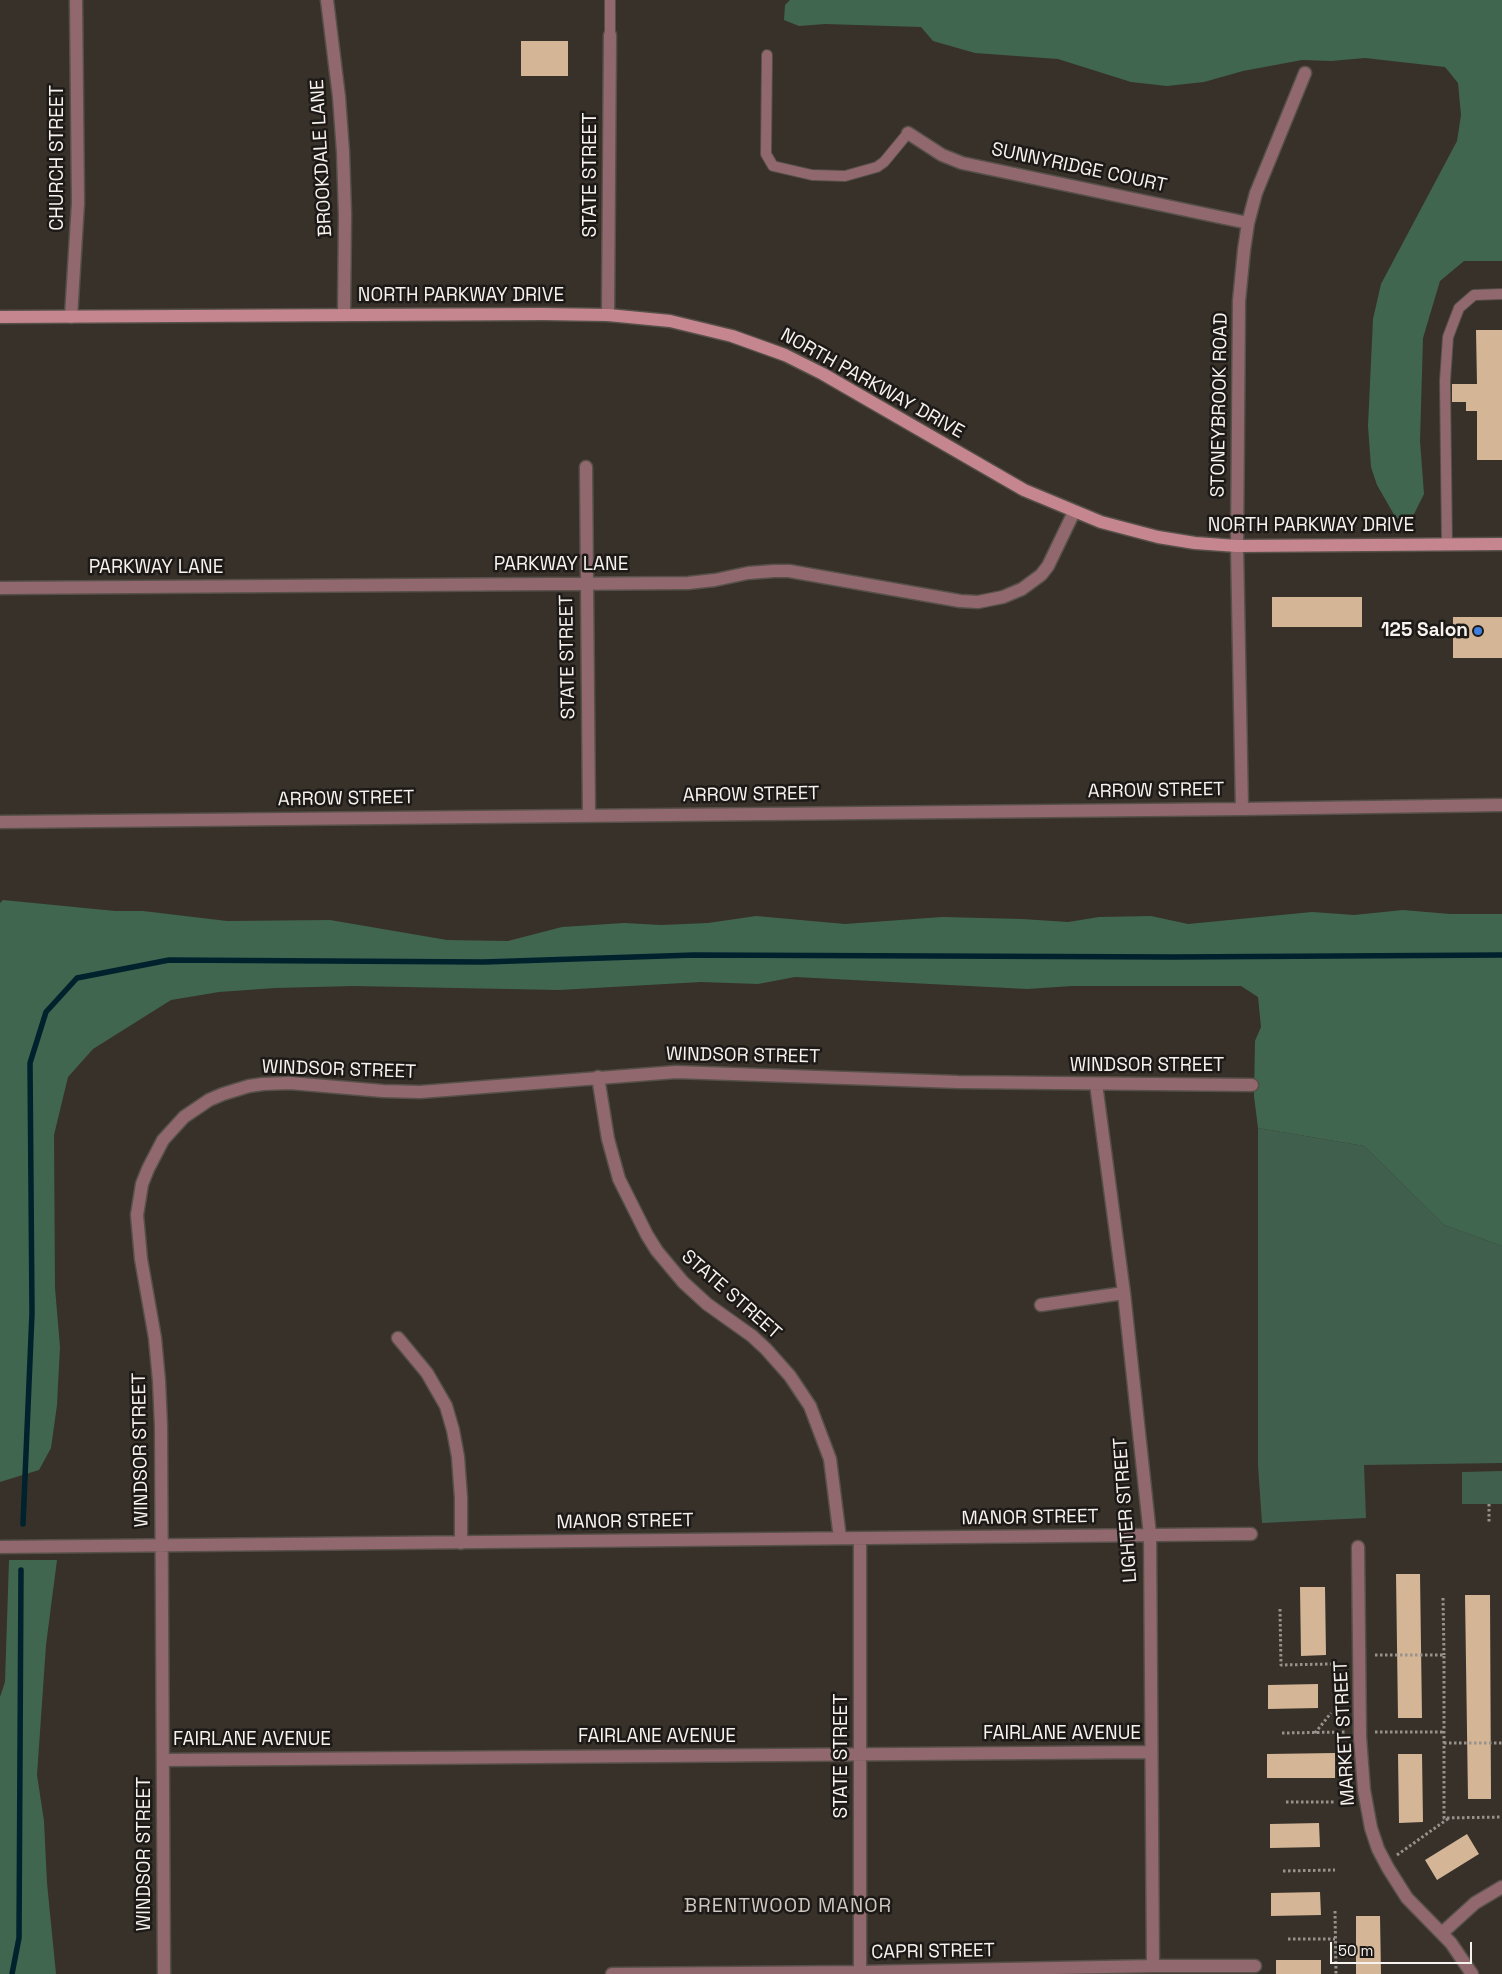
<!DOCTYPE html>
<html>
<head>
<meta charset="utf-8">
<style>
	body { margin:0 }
	#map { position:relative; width:1502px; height:1974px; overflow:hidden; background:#37312a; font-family:"Space Grotesk",sans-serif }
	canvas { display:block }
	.scale { position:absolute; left:1330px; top:1942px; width:142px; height:22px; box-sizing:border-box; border:2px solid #f6f2ee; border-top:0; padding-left:6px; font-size:15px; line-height:18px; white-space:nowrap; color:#f6f2ee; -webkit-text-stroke:4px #1c1916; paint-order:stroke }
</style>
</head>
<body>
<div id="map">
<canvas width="1502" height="1974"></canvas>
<div class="scale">50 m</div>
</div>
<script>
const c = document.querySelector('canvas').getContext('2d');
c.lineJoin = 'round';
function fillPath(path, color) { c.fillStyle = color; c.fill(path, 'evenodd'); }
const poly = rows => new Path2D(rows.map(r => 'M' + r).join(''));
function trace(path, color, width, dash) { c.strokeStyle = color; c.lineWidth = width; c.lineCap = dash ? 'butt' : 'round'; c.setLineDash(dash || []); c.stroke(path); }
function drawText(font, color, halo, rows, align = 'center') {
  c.font = font + ' "Space Grotesk",sans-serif'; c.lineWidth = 5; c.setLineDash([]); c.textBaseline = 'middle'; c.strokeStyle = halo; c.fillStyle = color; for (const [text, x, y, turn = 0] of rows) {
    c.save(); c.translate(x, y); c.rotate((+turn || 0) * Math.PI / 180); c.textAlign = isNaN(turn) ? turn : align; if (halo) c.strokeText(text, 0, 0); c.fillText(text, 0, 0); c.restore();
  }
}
fillPath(poly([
	[1258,1128,1364,1146,1444,1225,1502,1246,1502,1463,1364,1465,1366,1518,1262,1523,1258,1466],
	[1502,1471,1502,1504,1462,1504,1462,1472]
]), '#415f4d');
fillPath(poly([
	[790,0,1502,0,1502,261,1464,261,1440,281,1423,338,1420,441,1424,494,1411,520,1396,518,1377,485,1371,467,1368,426,1373,319,1381,284,1457,141,1461,115,1458,83,1445,67,1365,58,1331,61,1302,60,1243,71,1204,82,1167,86,1131,82,1058,59,975,53,933,41,921,27,825,24,799,26,784,20,785,5],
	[3,900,115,911,143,911,227,921,330,920,447,940,508,941,562,927,624,923,661,925,708,923,756,916,845,924,942,917,1022,919,1068,922,1099,917,1151,916,1188,924,1312,912,1354,915,1403,910,1450,914,1502,914,1502,1246,1444,1225,1364,1146,1258,1128,1254,1096,1255,1041,1261,1027,1258,997,1241,986,1072,986,1027,989,795,977,758,984,701,982,559,990,354,986,275,988,219,992,171,1000,93,1049,68,1077,54,1135,55,1288,60,1347,57,1405,51,1448,39,1470,0,1482,0,903],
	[9,1560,57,1560,46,1645,37,1775,44,1821,47,1883,56,1974,0,1974,0,1697,5,1682]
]), '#406650');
trace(poly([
	[23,1524,32,1313,30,1063,46,1012,77,978,169,960,484,962,694,955,1174,957,1502,955],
	[12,1974,19,1938,21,1570]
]), '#00222d', 5.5);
fillPath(poly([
	[521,41,568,41,568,76,521,76],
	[1476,330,1502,330,1502,460,1477,460,1477,411,1466,411,1466,402,1452,402,1452,384,1477,384],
	[1272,597,1362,597,1362,627,1272,627],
	[1453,617,1502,617,1502,658,1453,658],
	[1396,1574,1420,1574,1422,1718,1398,1718],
	[1300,1587,1325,1587,1326,1655,1301,1656],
	[1465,1595,1490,1595,1491,1799,1468,1799],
	[1318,1684,1318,1708,1268,1709,1268,1685],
	[1335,1753,1335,1778,1267,1778,1267,1754],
	[1398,1754,1422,1754,1423,1822,1399,1823],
	[1319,1823,1320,1847,1270,1848,1270,1824],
	[1467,1834,1479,1854,1437,1880,1425,1860],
	[1320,1892,1321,1915,1271,1916,1271,1893],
	[1356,1916,1380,1916,1381,1974,1356,1974],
	[1276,1960,1321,1960,1321,1974,1276,1974]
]), '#d4b696');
const service = poly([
	[610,0,610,35],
	[767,55,766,154,773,166,812,175,845,176,877,167,884,162,908,133],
	[1447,545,1445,381,1448,337,1459,308,1474,295,1502,294]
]);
const minor = poly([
	[327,0,339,97,343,152,345,214,344,315],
	[908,133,942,155,962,163,1248,223],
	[608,315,610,35],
	[71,317,78,203,76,0],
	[586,467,589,815],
	[0,588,688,583,715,580,748,573,774,571,789,571,960,601,978,602,1003,597,1022,589,1041,575,1048,566,1074,512],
	[1242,809,1237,546,1239,301,1244,250,1248,223,1256,193,1305,73],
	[0,822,1242,809,1502,805],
	[598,1077,608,1139,619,1179,647,1235,657,1251,683,1282,707,1304,752,1336,766,1349,790,1376,810,1406,830,1459,840,1538],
	[1096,1084,1124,1293,1150,1535,1153,1966],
	[1041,1305,1124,1293],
	[398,1338,427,1373,446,1406,453,1430,458,1457,461,1498,461,1543],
	[860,1539,860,1974],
	[0,1547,1251,1534],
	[1358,1547,1360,1737,1364,1790,1371,1828,1378,1849,1388,1868,1407,1898,1451,1943,1472,1974],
	[164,1760,1151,1752],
	[1442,1933,1475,1903,1502,1887],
	[164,1974,161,1426,159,1381,155,1338,141,1259,137,1215,142,1184,148,1169,163,1140,184,1117,209,1100,223,1094,249,1086,263,1084,290,1083,383,1091,420,1092,676,1072,958,1082,1252,1085],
	[612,1974,860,1972,1153,1966,1255,1966]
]);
const secondary = poly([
	[0,317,543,314,608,315,670,321,732,336,785,355,823,374,1024,490,1101,522,1158,537,1195,543,1237,546,1502,544]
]);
trace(service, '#565049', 12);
trace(minor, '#565049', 15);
trace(secondary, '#565049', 15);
trace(poly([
	[1489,1504,1489,1522],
	[1443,1598,1444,1655],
	[1280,1609,1281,1665,1331,1664],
	[1375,1655,1444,1655,1444,1818,1502,1817],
	[1375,1732,1444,1732],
	[1282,1733,1345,1732],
	[1315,1733,1331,1713],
	[1444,1743,1502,1743],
	[1286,1802,1334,1802],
	[1397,1855,1449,1818],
	[1283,1871,1335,1870],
	[1335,1911,1336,1974],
	[1288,1939,1335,1939]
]), '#97928c', 3, [2.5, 2.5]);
trace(service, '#90686e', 10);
trace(minor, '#90686e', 12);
trace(secondary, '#c58690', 12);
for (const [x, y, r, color] of [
	[1478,631,5,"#3f7fe0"]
]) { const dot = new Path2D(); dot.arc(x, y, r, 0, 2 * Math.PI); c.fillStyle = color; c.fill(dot); trace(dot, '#1c1916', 2); }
drawText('19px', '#f6f2ee', '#1c1916', [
	["CHURCH STREET",58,158,-90],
	["BROOKDALE LANE",322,158,-93],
	["SUNNYRIDGE COURT",1079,168,12],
	["STATE STREET",591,175,-90],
	["NORTH PARKWAY DRIVE",461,296],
	["NORTH PARKWAY DRIVE",872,384,29],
	["STONEYBROOK ROAD",1220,405,-89],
	["NORTH PARKWAY DRIVE",1311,526],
	["PARKWAY LANE",561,565],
	["PARKWAY LANE",156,568],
	["STATE STREET",568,657,-91],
	["ARROW STREET",1156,791,-1],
	["ARROW STREET",751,795,-1],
	["ARROW STREET",346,799,-1],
	["WINDSOR STREET",743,1056,1],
	["WINDSOR STREET",1147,1066],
	["WINDSOR STREET",339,1070,2],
	["STATE STREET",731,1295,41],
	["WINDSOR STREET",141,1450,-91],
	["LIGHTER STREET",1126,1510,-94],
	["MANOR STREET",1030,1518,-1],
	["MANOR STREET",625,1522,-1],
	["MARKET STREET",1345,1733,-93],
	["FAIRLANE AVENUE",1062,1734],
	["FAIRLANE AVENUE",657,1737],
	["FAIRLANE AVENUE",252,1740],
	["STATE STREET",842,1756,-90],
	["WINDSOR STREET",145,1854,-90],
	["CAPRI STREET",933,1952,-1]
]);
drawText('bold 19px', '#f6f2ee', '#1c1916', [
	["125 Salon",1468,631]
], 'right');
c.letterSpacing = '1px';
drawText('20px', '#cfc7bf', '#1c1916', [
	["BRENTWOOD MANOR",788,1907]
]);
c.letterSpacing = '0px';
</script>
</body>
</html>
